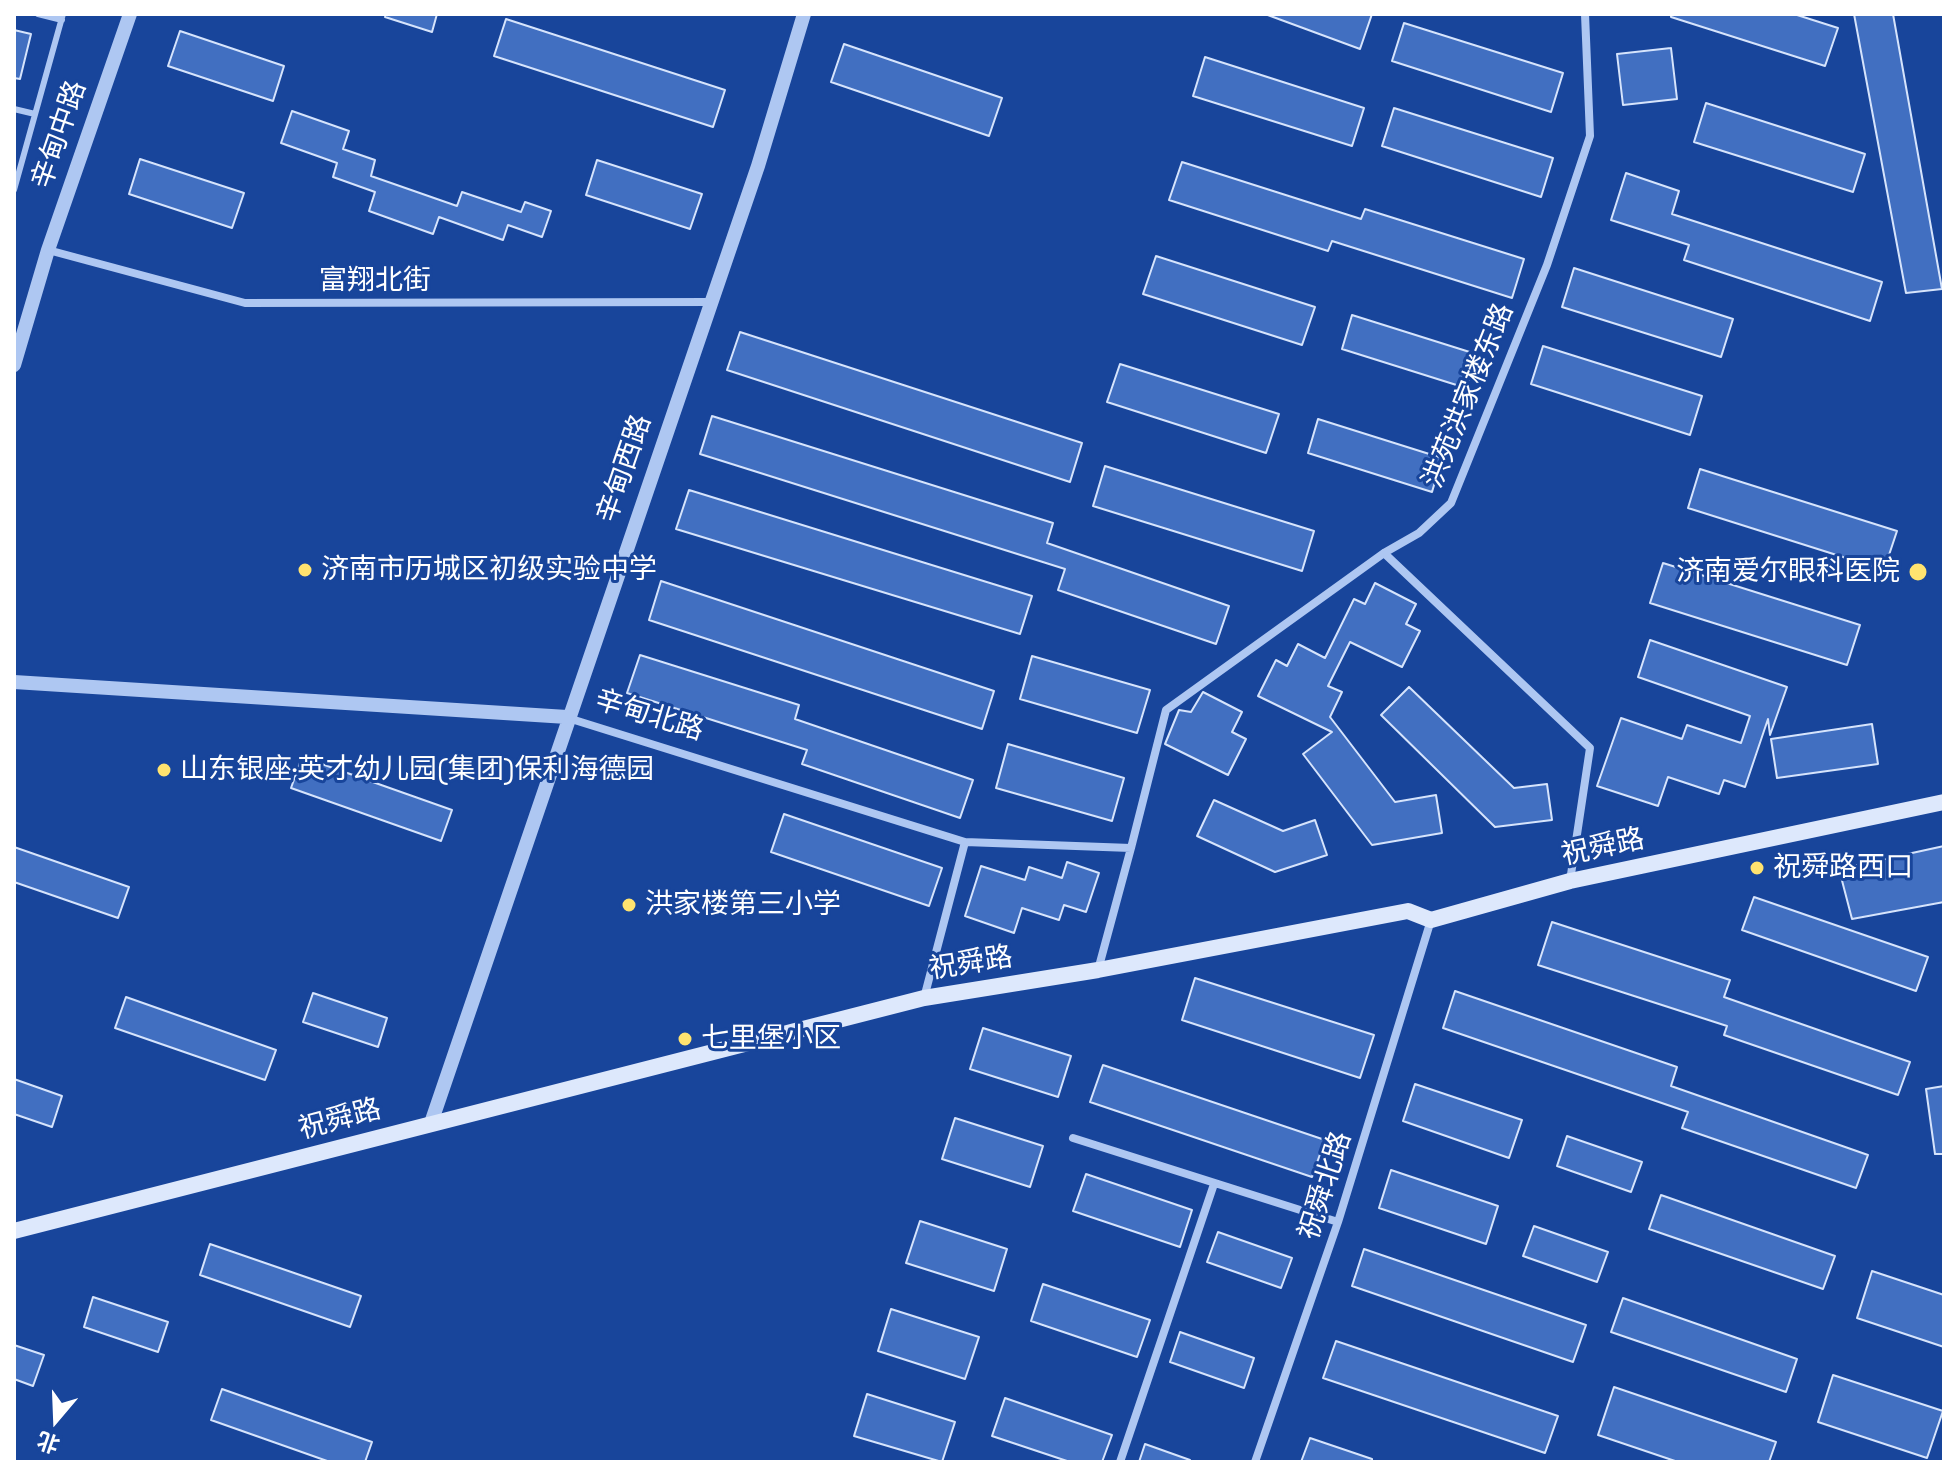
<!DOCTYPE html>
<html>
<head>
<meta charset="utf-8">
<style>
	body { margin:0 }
	#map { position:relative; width:1958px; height:1476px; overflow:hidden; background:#18459b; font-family:"Space Grotesk","Noto Sans SC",sans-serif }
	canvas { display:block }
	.frame { position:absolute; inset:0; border:16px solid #fff; pointer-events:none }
	.north { position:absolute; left:16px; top:1380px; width:80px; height:80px; -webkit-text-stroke:6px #18459b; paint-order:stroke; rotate:199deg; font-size:22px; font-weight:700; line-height:32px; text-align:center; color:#fff }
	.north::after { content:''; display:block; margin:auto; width:28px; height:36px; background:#fff; clip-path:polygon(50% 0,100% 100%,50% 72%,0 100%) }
</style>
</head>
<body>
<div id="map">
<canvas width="1958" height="1476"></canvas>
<div class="frame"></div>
<div class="north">北</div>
</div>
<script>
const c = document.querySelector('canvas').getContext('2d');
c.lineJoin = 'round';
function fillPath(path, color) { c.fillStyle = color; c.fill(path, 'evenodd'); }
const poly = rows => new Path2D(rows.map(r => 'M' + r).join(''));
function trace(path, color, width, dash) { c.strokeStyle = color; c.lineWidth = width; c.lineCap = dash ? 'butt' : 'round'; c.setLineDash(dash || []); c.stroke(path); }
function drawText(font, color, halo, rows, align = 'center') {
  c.font = font + ' "Space Grotesk","Noto Sans SC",sans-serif'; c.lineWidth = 6; c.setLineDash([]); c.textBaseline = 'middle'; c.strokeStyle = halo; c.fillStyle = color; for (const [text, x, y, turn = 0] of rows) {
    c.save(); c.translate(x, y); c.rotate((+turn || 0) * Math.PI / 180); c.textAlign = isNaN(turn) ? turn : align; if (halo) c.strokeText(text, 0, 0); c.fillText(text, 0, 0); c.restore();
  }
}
const building = poly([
	[386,14,437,14,432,32,385,17,386,14],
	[1265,14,1372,14,1360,49,1265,14],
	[1671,14,1794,14,1838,28,1825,66,1671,17,1671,14],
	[1854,14,1893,14,1942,289,1906,293,1854,14],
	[506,19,725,90,713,127,494,56,506,19],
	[1404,23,1563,73,1551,112,1392,61,1404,23],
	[14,30,31,34,20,79,14,78,14,30],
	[180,31,284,66,273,101,168,66,180,31],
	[844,44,1002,98,989,136,831,82,844,44],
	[1671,48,1677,99,1623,105,1617,54,1671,48],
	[1205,57,1364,108,1352,146,1193,96,1205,57],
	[1706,103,1865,154,1853,192,1694,142,1706,103],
	[1394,108,1553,158,1541,197,1382,146,1394,108],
	[292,111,349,131,343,149,375,160,371,176,457,206,462,192,521,212,525,202,551,211,542,237,508,225,503,240,439,217,433,234,369,211,375,192,333,177,337,163,281,143,292,111],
	[140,159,244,193,232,228,129,194,140,159],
	[597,160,702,194,690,229,586,195,597,160],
	[1182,162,1361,219,1365,209,1524,259,1512,298,1332,241,1328,251,1169,200,1182,162],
	[1626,173,1679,191,1672,214,1882,282,1870,321,1684,260,1689,245,1611,220,1626,173],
	[1156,256,1315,307,1302,345,1143,294,1156,256],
	[1574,268,1733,319,1721,357,1562,307,1574,268],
	[1352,315,1476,354,1466,388,1342,349,1352,315],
	[740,332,1082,443,1070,482,727,370,740,332],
	[1543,346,1702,396,1690,435,1531,384,1543,346],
	[1120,364,1279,414,1266,453,1107,402,1120,364],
	[712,416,1053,523,1047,543,1229,606,1216,644,1058,590,1065,569,700,454,712,416],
	[1318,419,1442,458,1432,492,1308,453,1318,419],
	[1105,466,1314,531,1302,571,1093,506,1105,466],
	[1700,469,1897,531,1884,570,1688,508,1700,469],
	[689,490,1032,596,1020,634,676,529,689,490],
	[1663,563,1860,625,1847,665,1650,603,1663,563],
	[661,581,994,691,982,729,649,620,661,581],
	[1375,583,1416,604,1406,624,1420,631,1402,667,1350,642,1328,686,1342,692,1330,717,1395,802,1436,795,1442,833,1372,845,1303,754,1332,732,1258,696,1276,660,1287,666,1298,644,1325,658,1354,599,1365,604,1375,583],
	[1650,640,1787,687,1770,735,1768,719,1745,787,1724,780,1719,794,1668,777,1658,806,1597,786,1621,718,1682,739,1687,725,1741,743,1750,716,1638,677,1650,640],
	[640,655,799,705,795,719,973,780,960,818,802,764,807,750,627,693,640,655],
	[1032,656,1150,690,1137,733,1020,699,1032,656],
	[1409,687,1514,788,1547,784,1552,820,1495,827,1381,715,1409,687],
	[1203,692,1242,712,1232,732,1246,739,1228,775,1165,744,1179,710,1191,712,1203,692],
	[1872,724,1878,764,1777,778,1771,739,1872,724],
	[1008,744,1124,778,1112,821,996,788,1008,744],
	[302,757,452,810,441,841,291,788,302,757],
	[1214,800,1283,831,1315,820,1327,855,1275,872,1197,836,1214,800],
	[784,814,942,868,929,906,771,852,784,814],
	[1944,846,1944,902,1852,919,1839,869,1944,846],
	[14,847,129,887,118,918,14,882,14,847],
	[1067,862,1099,873,1086,912,1064,905,1059,920,1022,908,1014,933,965,916,981,866,1025,880,1029,867,1062,878,1067,862],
	[1754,897,1928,957,1916,991,1742,930,1754,897],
	[1552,922,1730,980,1724,997,1910,1062,1898,1095,1724,1035,1727,1026,1538,965,1552,922],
	[1195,978,1374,1035,1360,1078,1182,1020,1195,978],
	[1455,991,1677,1067,1671,1086,1868,1155,1856,1188,1682,1128,1688,1112,1443,1028,1455,991],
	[313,993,387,1018,378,1047,303,1022,313,993],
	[126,997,276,1050,265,1080,115,1028,126,997],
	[983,1028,1071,1056,1058,1097,970,1069,983,1028],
	[1103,1065,1325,1140,1312,1177,1090,1102,1103,1065],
	[14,1079,62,1096,52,1127,14,1114,14,1079],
	[1415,1084,1522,1120,1509,1158,1403,1121,1415,1084],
	[1944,1086,1944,1154,1935,1154,1926,1089,1944,1086],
	[955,1118,1043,1146,1030,1187,942,1159,955,1118],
	[1567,1136,1642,1162,1631,1192,1557,1166,1567,1136],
	[1391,1170,1498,1206,1486,1244,1379,1208,1391,1170],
	[1086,1174,1192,1210,1180,1247,1073,1211,1086,1174],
	[1661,1195,1835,1256,1823,1289,1649,1229,1661,1195],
	[920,1221,1007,1249,994,1291,906,1263,920,1221],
	[1534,1226,1608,1252,1597,1282,1523,1256,1534,1226],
	[1218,1232,1292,1258,1281,1288,1207,1262,1218,1232],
	[210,1244,361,1296,350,1327,200,1275,210,1244],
	[1364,1249,1586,1325,1573,1362,1352,1286,1364,1249],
	[1872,1271,1944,1295,1944,1347,1857,1318,1872,1271],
	[1043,1284,1150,1320,1137,1357,1031,1321,1043,1284],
	[93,1297,168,1322,158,1352,84,1327,93,1297],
	[1623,1298,1797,1359,1786,1392,1611,1332,1623,1298],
	[891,1309,979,1337,965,1379,878,1351,891,1309],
	[1180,1332,1254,1358,1244,1388,1170,1362,1180,1332],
	[1336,1341,1558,1416,1545,1453,1323,1378,1336,1341],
	[14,1345,44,1355,33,1386,14,1379,14,1345],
	[1833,1375,1943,1411,1927,1458,1818,1422,1833,1375],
	[1614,1387,1776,1442,1769,1462,1678,1462,1598,1435,1614,1387],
	[222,1389,372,1442,365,1462,330,1462,211,1420,222,1389],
	[867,1394,955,1422,942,1462,854,1436,867,1394],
	[1005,1398,1112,1435,1102,1462,1070,1462,992,1436,1005,1398],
	[1310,1438,1372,1459,1372,1462,1301,1462,1310,1438],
	[1145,1444,1190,1460,1189,1462,1139,1462,1145,1444]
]);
fillPath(building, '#416fc1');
trace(building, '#d6e4fc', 2);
trace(poly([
	[38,14,62,20],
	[14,109,35,114],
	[14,190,63,14]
]), '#aec7f2', 6);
trace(poly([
	[48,250,245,303,710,302],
	[1384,553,1590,748,1570,881],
	[568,718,965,842,1131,848,1098,970],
	[1131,848,1166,710,1384,553,1419,533,1451,503,1547,265,1590,136,1585,14],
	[924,998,965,842],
	[1073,1138,1338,1222],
	[1120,1462,1214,1184],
	[1255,1462,1338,1222,1431,920]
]), '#aec7f2', 8);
trace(poly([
	[14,365,48,250,130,14],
	[14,682,567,717],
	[431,1123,758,166,804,14]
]), '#aec7f2', 14);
trace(poly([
	[14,1231,924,998,1098,970,1408,911,1431,920,1570,881,1944,802]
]), '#dde8fc', 16);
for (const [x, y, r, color] of [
	[305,570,8,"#ffe36f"],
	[1918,572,10,"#ffe36f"],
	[164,770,8,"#ffe36f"],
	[1757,868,8,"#ffe36f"],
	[629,905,8,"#ffe36f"],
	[685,1039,8,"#ffe36f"]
]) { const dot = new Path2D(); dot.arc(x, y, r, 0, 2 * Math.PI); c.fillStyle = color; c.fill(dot); trace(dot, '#18459b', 3); }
drawText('28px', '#fff', '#18459b', [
	["辛甸中路",60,135,-71],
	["富翔北街",375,281],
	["洪苑洪家楼东路",1469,396,-68],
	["辛甸西路",625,469,-71],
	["辛甸北路",649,716,17],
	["祝舜路",1603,848,-12],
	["祝舜路",971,964,-9],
	["祝舜路",340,1120,-15],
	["祝舜北路",1326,1186,-72]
]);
drawText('28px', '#fff', '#18459b', [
	["济南市历城区初级实验中学",321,570],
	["济南爱尔眼科医院",1900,572,"right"],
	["山东银座·英才幼儿园(集团)保利海德园",180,770],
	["祝舜路西口",1773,868],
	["洪家楼第三小学",645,905],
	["七里堡小区",701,1039]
], 'left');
</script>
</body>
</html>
